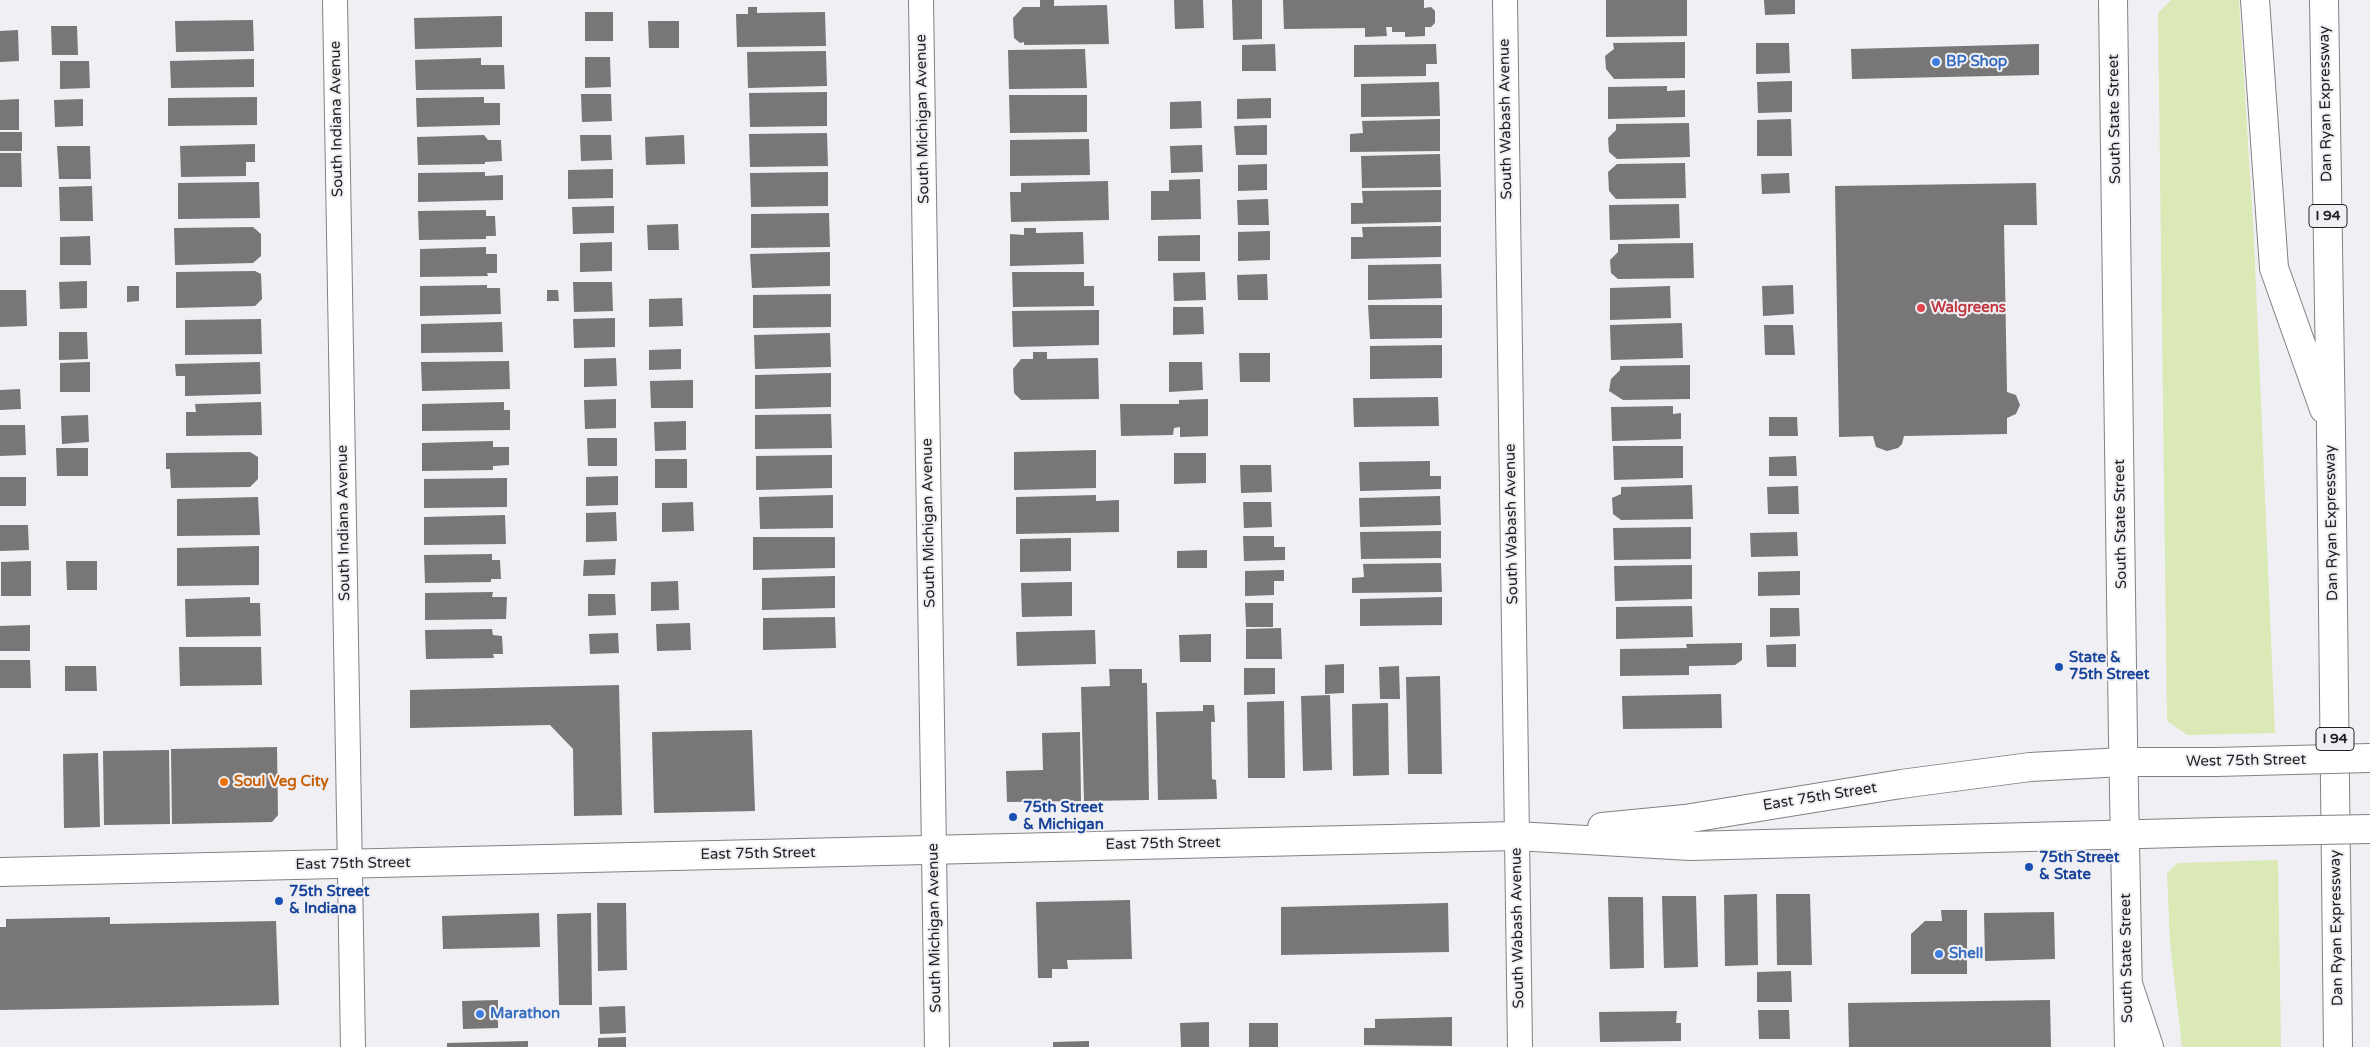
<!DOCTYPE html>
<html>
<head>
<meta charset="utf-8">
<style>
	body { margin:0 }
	canvas { display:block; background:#f0eff3 }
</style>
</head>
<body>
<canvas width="2370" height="1047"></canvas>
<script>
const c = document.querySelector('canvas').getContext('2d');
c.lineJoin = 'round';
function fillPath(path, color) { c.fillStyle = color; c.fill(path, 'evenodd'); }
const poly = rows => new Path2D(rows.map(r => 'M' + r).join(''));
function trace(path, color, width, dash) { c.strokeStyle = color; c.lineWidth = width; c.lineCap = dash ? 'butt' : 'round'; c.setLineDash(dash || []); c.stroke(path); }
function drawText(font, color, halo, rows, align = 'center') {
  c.font = font + ' "Varela Round",sans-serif'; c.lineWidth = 4; c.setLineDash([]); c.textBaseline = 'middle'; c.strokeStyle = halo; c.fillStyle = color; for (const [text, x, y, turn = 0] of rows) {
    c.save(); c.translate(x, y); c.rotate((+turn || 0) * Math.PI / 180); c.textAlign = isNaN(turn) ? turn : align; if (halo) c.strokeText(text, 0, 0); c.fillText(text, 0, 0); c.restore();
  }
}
fillPath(poly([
	[2171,0,2239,0,2254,239,2275,733,2187,735,2167,721,2158,13],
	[2278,860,2281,1047,2182,1047,2170,942,2167,873,2178,863]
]), '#dbe9b7');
fillPath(poly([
	[1040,0,1054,0,1054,6,1107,5,1109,44,1024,45,1024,42,1020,43,1014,38,1013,18,1023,7,1040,7],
	[1174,0,1203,0,1204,28,1175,29],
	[1232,0,1262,0,1262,39,1233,40],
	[1283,0,1424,0,1424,8,1431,7,1435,11,1435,23,1431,27,1425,27,1425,36,1405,37,1405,32,1392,32,1392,27,1386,27,1387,36,1365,37,1365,28,1284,29],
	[1606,0,1687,0,1687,36,1606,37],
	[1764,0,1795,0,1795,14,1765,15],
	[748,7,757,7,757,13,825,12,826,46,737,47,736,14,748,14],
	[585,12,613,12,613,41,585,41],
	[502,16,502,47,415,49,414,18],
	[253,20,254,51,176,52,175,21],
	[648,21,679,21,679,48,649,48],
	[51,26,77,26,78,55,52,55],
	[18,30,19,61,0,62,0,31],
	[1685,42,1685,78,1614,79,1606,69,1605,56,1614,49,1613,43],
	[1756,43,1789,43,1790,73,1756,74],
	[1275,44,1276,71,1242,71,1242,45],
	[1436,44,1437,64,1426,64,1426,76,1354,77,1354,45],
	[2039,44,2039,75,1852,79,1851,49],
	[1085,49,1087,88,1009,89,1008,50],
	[826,51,827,86,748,88,747,52],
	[585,57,610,57,611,87,585,88],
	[481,58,481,65,504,65,505,89,416,90,415,60],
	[254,59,254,87,171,88,170,61],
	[60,61,89,61,90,88,60,89],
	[1792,81,1792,112,1758,113,1757,82],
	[1439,82,1440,116,1361,117,1361,84],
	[1667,86,1667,91,1685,90,1685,117,1608,119,1608,87],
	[827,92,827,126,750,127,749,93],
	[581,94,611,94,612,121,582,122],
	[1009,95,1087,95,1087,132,1010,133],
	[257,97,257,125,168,126,168,98],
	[484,97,484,103,500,103,500,125,417,127,416,98],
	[1271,98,1271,118,1237,119,1237,99],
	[19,99,19,130,0,130,0,100],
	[83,99,83,126,55,127,54,100],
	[1201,101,1202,128,1170,129,1170,102],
	[1440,119,1440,151,1350,152,1350,134,1363,133,1362,121],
	[1791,119,1792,156,1757,156,1757,120],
	[1689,123,1690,157,1617,159,1609,152,1608,138,1616,130,1616,124],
	[1267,125,1267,155,1236,155,1234,126],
	[0,132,22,132,22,151,0,151],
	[827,133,828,166,750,167,749,134],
	[484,135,488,140,501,140,502,161,485,162,485,164,418,165,417,137],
	[580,135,611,135,612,160,581,161],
	[684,135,685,164,646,165,645,137],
	[1089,139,1090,175,1010,176,1010,140],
	[255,144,255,162,246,162,246,176,181,177,180,146],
	[1202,145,1203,172,1171,173,1170,146],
	[57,146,90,146,91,179,59,179],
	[0,153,21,153,22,187,0,187],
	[1440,154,1441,187,1362,188,1361,156],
	[1685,163,1686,198,1616,199,1609,191,1608,172,1617,164],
	[1267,164,1267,190,1238,191,1238,165],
	[613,169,613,198,568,199,568,170],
	[485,172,485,176,503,175,503,200,418,202,418,173],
	[828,172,828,206,751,207,750,173],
	[1789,173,1790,193,1762,194,1761,174],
	[1200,179,1201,219,1151,220,1151,191,1169,191,1169,180],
	[1108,181,1109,220,1011,222,1010,192,1021,192,1021,183],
	[259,182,260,218,178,219,178,183],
	[2036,183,2037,225,2004,225,2007,392,2016,395,2020,405,2016,414,2007,418,2007,434,1904,436,1902,444,1898,448,1887,451,1876,447,1873,436,1839,437,1835,186],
	[92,186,93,221,60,221,59,187],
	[1441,190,1441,222,1351,224,1351,203,1363,203,1362,191],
	[1268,199,1269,225,1238,225,1237,200],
	[1679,204,1680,238,1610,240,1609,205],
	[614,206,614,233,573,234,572,207],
	[486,210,486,216,495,216,496,236,486,236,486,239,419,240,418,211],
	[829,213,830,247,751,248,751,214],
	[678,224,679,250,648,250,647,225],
	[1441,226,1441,257,1351,259,1351,237,1363,237,1362,227],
	[253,227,261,234,261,256,253,263,175,265,174,228],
	[1024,228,1036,228,1036,233,1083,232,1084,264,1010,266,1010,234,1024,235],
	[1270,231,1270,260,1238,261,1238,232],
	[1200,235,1200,261,1158,261,1158,236],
	[90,236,91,265,60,265,60,237],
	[612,242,612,271,580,272,580,243],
	[1693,243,1694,278,1618,279,1611,273,1610,260,1618,252,1618,244],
	[486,247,486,254,497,254,497,273,487,273,488,276,420,277,420,249],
	[830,252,830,286,752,288,750,254],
	[1441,264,1442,298,1368,300,1368,265],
	[255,271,261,274,262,299,255,306,176,308,176,272],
	[1012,272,1084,272,1084,286,1094,286,1094,306,1013,307],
	[1205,272,1206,300,1174,301,1173,273],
	[1267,274,1268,300,1238,300,1237,275],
	[87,281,87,308,60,309,59,282],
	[573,282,612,282,613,311,574,312],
	[487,285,487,288,500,288,501,314,420,316,420,286],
	[1793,285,1794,314,1763,316,1762,286],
	[127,286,139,286,139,301,127,302],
	[1670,286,1671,318,1610,320,1610,288],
	[0,290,26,290,27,326,0,327],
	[547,290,558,290,559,301,547,301],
	[831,294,831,327,753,328,753,295],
	[682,298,683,326,649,327,649,299],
	[1368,305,1442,305,1442,338,1370,339],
	[1173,307,1203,307,1204,334,1173,335],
	[1099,310,1099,345,1013,347,1012,311],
	[615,318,615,347,574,348,573,319],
	[261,319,262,354,185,355,185,320],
	[502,322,503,352,421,353,421,324],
	[1682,323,1683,358,1611,360,1610,325],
	[1764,325,1793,325,1795,355,1765,355],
	[59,332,87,332,88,359,59,360],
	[830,333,831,367,755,369,754,335],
	[1442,345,1442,378,1370,379,1370,346],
	[681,349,681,369,649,370,649,350],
	[1033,352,1047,352,1047,359,1098,358,1099,399,1021,400,1014,393,1013,369,1021,359,1033,359],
	[1239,353,1270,353,1270,382,1240,382],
	[616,358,617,386,584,387,584,359],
	[509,361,510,389,422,391,421,362],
	[90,362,90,392,60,392,60,363],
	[260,362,261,394,185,396,185,376,176,376,175,364],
	[1169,362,1202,362,1203,390,1169,392],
	[1690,365,1690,399,1623,400,1609,391,1611,379,1620,370,1620,366],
	[831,373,831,407,755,409,755,375],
	[693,380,693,408,651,408,650,381],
	[20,389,21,409,0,410,0,390],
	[1438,397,1439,426,1354,427,1353,398],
	[616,399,616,428,585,429,584,400],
	[1208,399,1208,436,1180,437,1180,427,1174,428,1173,435,1121,436,1120,404,1179,404,1179,400],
	[261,402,262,435,186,436,186,412,196,412,195,404],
	[504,402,504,410,510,410,510,430,422,431,422,404],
	[1673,406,1673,414,1681,413,1681,439,1612,441,1611,407],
	[831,414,832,448,755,449,755,415],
	[88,415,89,442,62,444,61,416],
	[1769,417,1797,417,1798,436,1769,436],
	[686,421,686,450,655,451,654,422],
	[0,425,25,425,26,455,0,456],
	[587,438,617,438,617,466,588,466],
	[493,441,493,447,509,447,509,465,493,466,493,470,422,471,422,443],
	[1613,446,1683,446,1683,478,1614,480],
	[56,448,88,448,88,476,57,476],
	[1096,450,1096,488,1014,490,1014,452],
	[250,452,258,457,258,479,250,487,171,488,170,469,166,469,166,453],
	[1174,453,1206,453,1206,483,1174,484],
	[832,455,832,488,756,490,756,456],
	[1796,456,1797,476,1769,476,1769,457],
	[655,459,687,459,687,488,655,488],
	[1430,461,1430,476,1441,476,1441,489,1360,491,1359,462],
	[1240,465,1271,465,1272,492,1241,493],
	[618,476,618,505,586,506,586,477],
	[0,477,26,477,26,506,0,506],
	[507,478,507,507,424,508,424,479],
	[1692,485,1693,519,1621,520,1613,514,1612,498,1621,494,1621,487],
	[1798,486,1799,514,1768,514,1767,487],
	[833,495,833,528,760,529,759,497],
	[1096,495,1096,501,1119,500,1119,532,1016,534,1016,497],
	[1440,496,1441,525,1360,527,1359,498],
	[258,497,260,535,177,536,177,499],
	[693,502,694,531,662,532,662,503],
	[1243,502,1271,502,1272,527,1244,528],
	[616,512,617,541,586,542,586,513],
	[505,515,506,544,424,545,424,517],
	[0,525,28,525,29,550,0,551],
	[1691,527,1691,559,1614,560,1613,528],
	[1441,531,1441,558,1361,559,1360,532],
	[1797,532,1798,556,1751,557,1750,533],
	[1243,536,1274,536,1274,547,1285,547,1285,560,1244,561],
	[753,537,835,537,835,568,753,570],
	[1071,538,1071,571,1020,572,1020,539],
	[259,546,259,585,177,586,177,548],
	[1207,550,1207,568,1177,568,1177,551],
	[492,554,492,560,500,560,501,579,491,579,491,582,425,583,424,555],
	[616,559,615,575,583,576,584,560],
	[31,561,31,596,1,596,1,562],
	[66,561,97,561,97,590,67,590],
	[1441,563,1442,592,1352,593,1352,578,1364,577,1363,564],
	[1692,565,1692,599,1615,601,1614,566],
	[1284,570,1284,581,1274,581,1274,595,1245,596,1245,571],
	[1800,571,1800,595,1758,596,1758,572],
	[835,576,835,608,762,610,762,578],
	[678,581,679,610,651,611,651,582],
	[1072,582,1072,616,1022,617,1021,583],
	[493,592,492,597,507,597,506,619,425,620,425,593],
	[588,594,615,594,616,615,588,616],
	[250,597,250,603,260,603,261,636,186,637,185,599],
	[1442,597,1442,625,1360,626,1360,599],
	[1245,603,1273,603,1273,627,1246,627],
	[1692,606,1693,637,1616,639,1616,607],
	[1770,608,1799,608,1800,636,1770,637],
	[835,617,836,648,763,650,763,618],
	[690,623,691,650,657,651,656,624],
	[30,625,30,651,0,651,0,626],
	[1281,628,1282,659,1246,659,1246,629],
	[492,629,493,635,502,636,503,654,493,654,494,658,426,659,425,630],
	[1095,630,1096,664,1017,666,1016,632],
	[618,633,619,653,590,654,589,634],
	[1211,634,1211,662,1180,662,1179,635],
	[1742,643,1742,660,1735,665,1689,666,1689,675,1620,676,1620,649,1687,648,1686,644],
	[1796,644,1796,667,1767,667,1766,645],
	[179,647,261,647,262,685,180,686],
	[0,660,30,660,31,688,0,688],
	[1344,664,1344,693,1325,694,1325,665],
	[65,666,96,666,97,691,65,691],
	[1399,666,1400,699,1380,699,1379,667],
	[1244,668,1275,668,1275,694,1244,695],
	[1109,669,1142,669,1142,683,1147,683,1149,800,1084,801,1081,687,1110,686],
	[1440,676,1442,774,1408,774,1406,677],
	[619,685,622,815,574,816,573,749,550,725,410,728,410,690],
	[1721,694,1722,728,1623,729,1622,696],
	[1330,695,1332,770,1303,771,1301,696],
	[1284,701,1285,778,1248,778,1247,702],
	[1388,703,1389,775,1353,776,1352,704],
	[1203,705,1214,705,1215,722,1211,722,1212,779,1216,780,1217,799,1158,800,1156,712,1203,711],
	[752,730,755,811,654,813,652,732],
	[1080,732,1081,801,1007,802,1006,771,1043,770,1042,733],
	[277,747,278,815,272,822,172,824,171,749],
	[169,750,170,824,104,825,103,751],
	[98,753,100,827,64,828,63,754],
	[1757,894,1758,965,1725,966,1724,895],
	[1776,894,1810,894,1812,965,1777,965],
	[1662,896,1696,896,1698,967,1664,968],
	[1608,897,1643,897,1644,968,1610,969],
	[1130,900,1132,959,1067,960,1068,969,1052,969,1052,978,1038,978,1036,902],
	[597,903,626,903,627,970,598,971],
	[1448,903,1449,952,1281,955,1281,907],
	[1941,910,1967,910,1967,974,1911,974,1911,934,1925,921,1942,921],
	[2054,912,2055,959,1985,961,1984,913],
	[539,913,540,947,443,949,442,916],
	[591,913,592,1005,559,1005,557,914],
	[110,917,110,924,276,921,279,1005,0,1010,0,927,6,927,6,919],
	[1791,971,1792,1002,1757,1002,1757,972],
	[498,1000,498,1028,463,1029,462,1001],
	[2050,1000,2051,1047,1849,1047,1848,1003],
	[625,1006,626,1033,600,1034,599,1007],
	[1758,1010,1789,1010,1790,1039,1759,1039],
	[1677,1011,1676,1023,1681,1023,1681,1041,1600,1042,1599,1012],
	[1452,1017,1452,1046,1364,1045,1364,1028,1375,1028,1375,1019],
	[1209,1022,1209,1047,1181,1047,1180,1023],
	[1249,1023,1278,1023,1278,1047,1249,1047],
	[626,1037,626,1047,598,1047,598,1038],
	[528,1041,528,1047,447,1047,447,1043],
	[1089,1041,1089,1047,1053,1047,1053,1042]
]), '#797677');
const minor = poly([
	[335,0,353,1047],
	[921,0,937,1047],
	[1505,0,1520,1047]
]);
const tertiary = poly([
	[1602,827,1685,819,1901,784,2030,767,2123,762,2216,762],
	[0,872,1516,836,1690,846,2217,832]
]);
const secondary = poly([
	[2113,0,2123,740,2129,1047]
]);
const motorway = poly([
	[2255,0,2274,268,2324,409],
	[2324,0,2331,431,2338,1047],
	[2128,984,2149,1047]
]);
trace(minor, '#828184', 26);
trace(tertiary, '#828184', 30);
trace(secondary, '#828184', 30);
trace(motorway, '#828184', 30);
trace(minor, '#fff', 24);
trace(tertiary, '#fff', 28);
trace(secondary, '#fff', 28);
trace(motorway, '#fff', 28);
const tertiaryBridge = poly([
	[2216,762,2370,758],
	[2217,832,2370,829]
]);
trace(tertiaryBridge, '#828184', 30, []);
trace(tertiaryBridge, '#fff', 28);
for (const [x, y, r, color] of [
	[1936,62,5,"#3f7fe0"],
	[1921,308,5,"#e0444e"],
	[2059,667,5,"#1a4fb4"],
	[224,782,5,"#e8710a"],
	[1013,817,5,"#1a4fb4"],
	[2029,867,5,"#1a4fb4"],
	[279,901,5,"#1a4fb4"],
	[1939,954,5,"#3f7fe0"],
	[480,1014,5,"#3f7fe0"]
]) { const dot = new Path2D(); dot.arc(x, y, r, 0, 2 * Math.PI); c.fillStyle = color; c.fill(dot); trace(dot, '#f0eff3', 2); }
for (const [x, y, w] of [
	[2328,216,38],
	[2335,739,38]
]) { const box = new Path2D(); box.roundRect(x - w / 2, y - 11.5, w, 23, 4); c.fillStyle = '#f0eff3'; c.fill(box); trace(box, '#222123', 1); }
drawText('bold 14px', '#222123', null, [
	["I 94",2328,216],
	["I 94",2335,739]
]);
drawText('bold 15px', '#366cbe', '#f0eff3', [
	["BP Shop",1946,62],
	["Shell",1949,954],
	["Marathon",490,1014]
], 'left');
drawText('15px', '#222123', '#f0eff3', [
	["Dan Ryan Expressway",2326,104,-91],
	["South Indiana Avenue",337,119,-91],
	["South Michigan Avenue",923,119,-91],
	["South Wabash Avenue",1506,119,-91],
	["South State Street",2115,119,-91],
	["South Indiana Avenue",344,523,-91],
	["South Michigan Avenue",929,523,-91],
	["Dan Ryan Expressway",2332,523,-91],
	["South Wabash Avenue",1512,524,-91],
	["South State Street",2121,524,-91],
	["West 75th Street",2246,761,-1],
	["East 75th Street",1820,797,-9],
	["East 75th Street",1163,844,-1],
	["East 75th Street",758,854,-1],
	["East 75th Street",353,864,-1],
	["South Michigan Avenue",935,928,-91],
	["South Wabash Avenue",1518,928,-91],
	["Dan Ryan Expressway",2337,928,-91],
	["South State Street",2127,958,-91]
]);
drawText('bold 15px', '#be3a42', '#f0eff3', [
	["Walgreens",1931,308]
], 'left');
drawText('bold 15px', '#164399', '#f0eff3', [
	["State &",2069,658],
	["75th Street",2069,675],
	["75th Street",1023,808],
	["& Michigan",1023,825],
	["75th Street",2039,858],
	["& State",2039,875],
	["75th Street",289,892],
	["& Indiana",289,909]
], 'left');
drawText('bold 15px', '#c56008', '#f0eff3', [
	["Soul Veg City",234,782]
], 'left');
</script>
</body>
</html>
